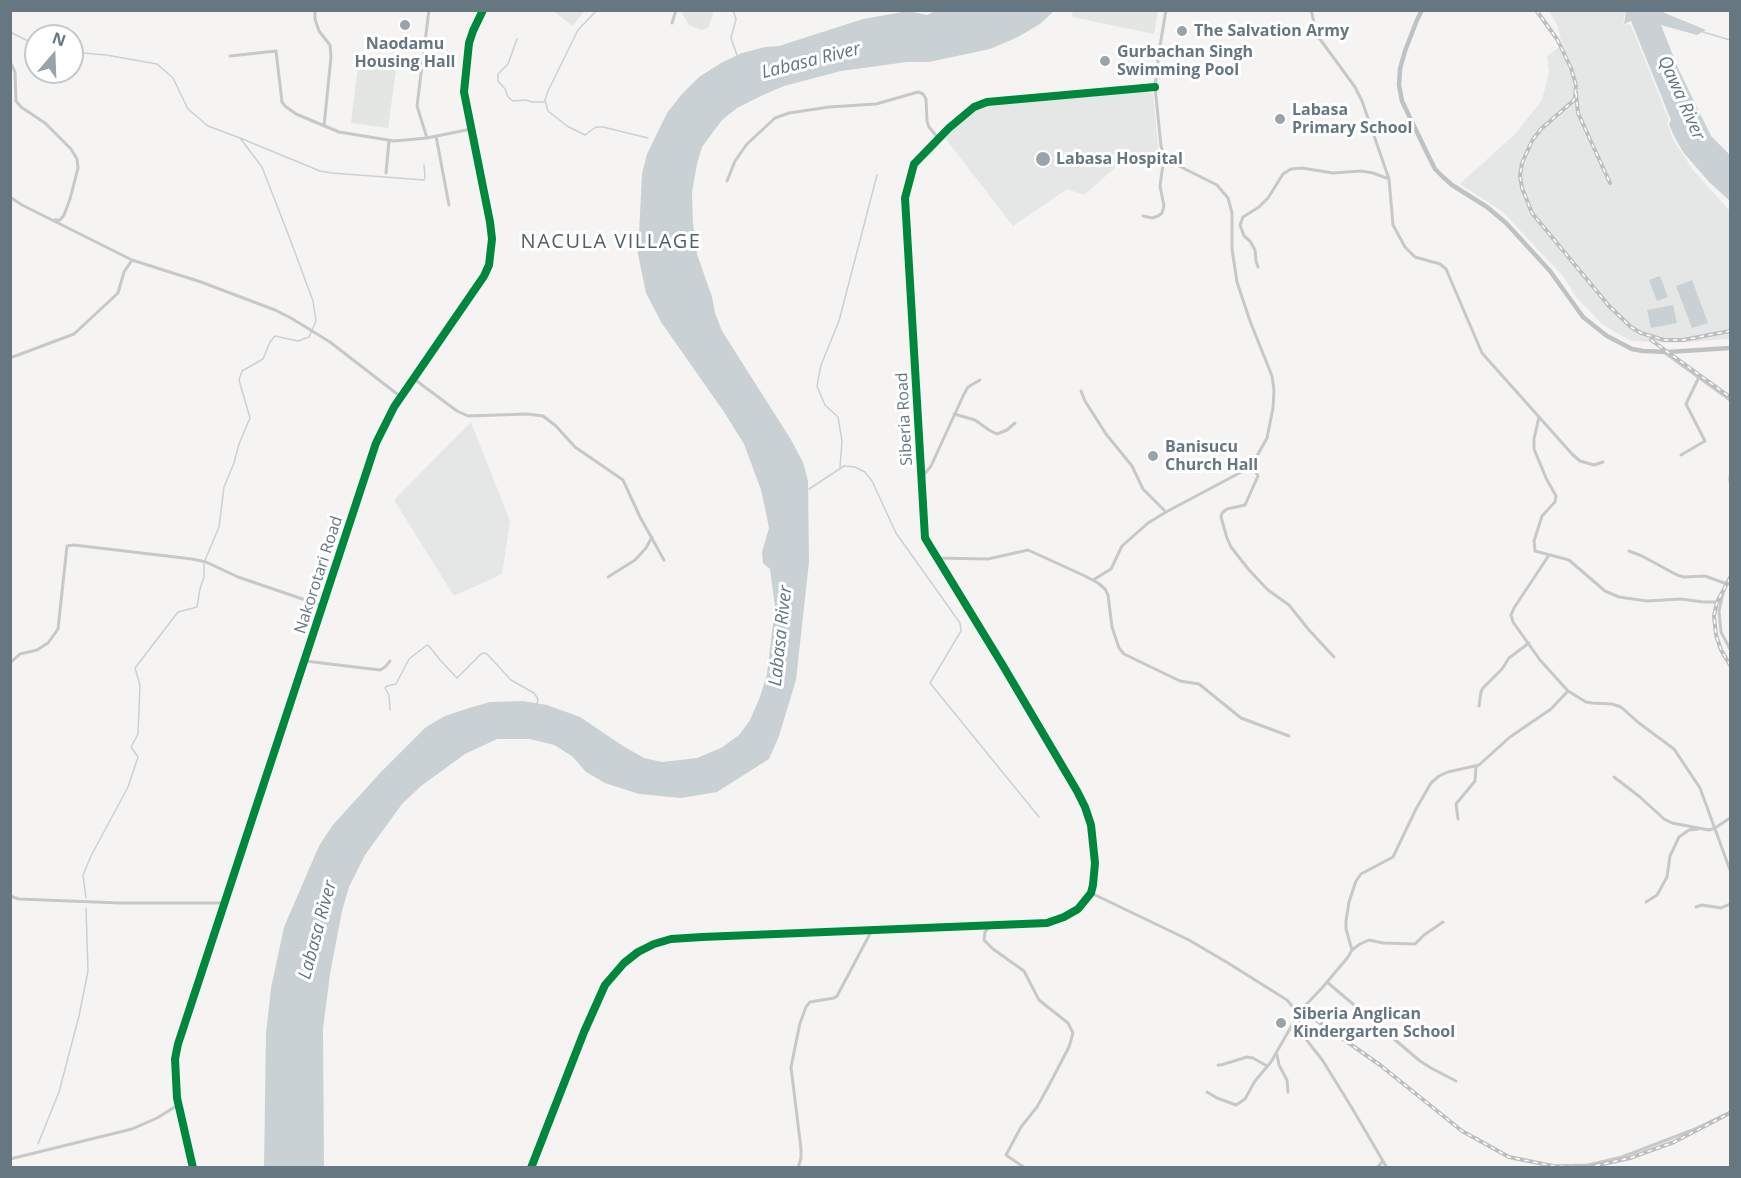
<!DOCTYPE html>
<html>
<head>
<meta charset="utf-8">
<style>
	body { margin:0 }
	#map { position:relative; width:1741px; height:1178px; overflow:hidden; background:#f5f4f3; font-family:"Open Sans",sans-serif }
	canvas { display:block }
	.frame { position:absolute; inset:0; border:12px solid #667782; pointer-events:none }
	.north { position:absolute; left:24px; top:24px; width:60px; height:60px; box-sizing:border-box; background:#fff; border:2px solid #c2c9cd; border-radius:50%; rotate:19deg; font-size:16px; font-weight:700; line-height:24px; text-align:center; color:#667782 }
	.north::after { content:''; display:block; margin:auto; width:21px; height:27px; background:#98a3aa; clip-path:polygon(50% 0,100% 100%,50% 72%,0 100%) }
</style>
</head>
<body>
<div id="map">
<canvas width="1741" height="1178"></canvas>
<div class="frame"></div>
<div class="north">N</div>
</div>
<script>
const c = document.querySelector('canvas').getContext('2d');
c.lineJoin = 'round';
function fillPath(path, color) { c.fillStyle = color; c.fill(path, 'evenodd'); }
const poly = rows => new Path2D(rows.map(r => 'M' + r).join(''));
function trace(path, color, width, dash) { c.strokeStyle = color; c.lineWidth = width; c.lineCap = dash ? 'butt' : 'round'; c.setLineDash(dash || []); c.stroke(path); }
function drawText(font, color, halo, rows, align = 'center') {
  c.font = font + ' "Open Sans",sans-serif'; c.lineWidth = 6; c.setLineDash([]); c.textBaseline = 'middle'; c.strokeStyle = halo; c.fillStyle = color; for (const [text, x, y, turn = 0] of rows) {
    c.save(); c.translate(x, y); c.rotate((+turn || 0) * Math.PI / 180); c.textAlign = isNaN(turn) ? turn : align; if (halo) c.strokeText(text, 0, 0); c.fillText(text, 0, 0); c.restore();
  }
}
fillPath(poly([
	[1620,10,1625,12,1623,25,1630,24,1639,45,1669,120,1667,123,1673,139,1693,170,1730,211,1730,339,1674,343,1631,341,1603,325,1576,297,1563,276,1503,212,1460,184,1516,133,1542,100,1549,72,1547,56,1562,45,1558,27,1549,11],
	[1146,90,1153,94,1159,156,1133,152,1084,195,1067,189,1013,226,945,138,972,112,987,105],
	[471,422,510,521,502,574,454,596,394,500]
]), '#e5e6e6');
fillPath(poly([
	[553,11,584,11,573,26],
	[681,11,714,11,708,28,701,30,689,25],
	[1073,11,1073,10,1158,11,1154,34,1072,17],
	[358,65,396,70,388,128,351,123]
]), '#e3e6e1');
fillPath(poly([
	[938,10,1054,11,1040,24,1018,37,990,49,929,62,907,62,841,71,784,86,763,95,737,108,722,120,702,147,697,164,692,192,693,223,697,254,712,297,715,313,722,331,790,438,803,462,808,481,809,562,796,680,779,736,769,759,717,792,681,798,639,794,605,783,586,772,572,756,554,745,530,739,497,739,465,754,421,786,402,804,365,855,349,887,342,911,330,974,323,1029,324,1167,264,1167,266,1034,271,988,284,927,319,846,332,826,380,773,426,727,445,716,469,708,490,702,523,701,547,705,580,717,623,746,644,758,662,762,697,758,721,748,739,735,750,720,760,697,767,674,775,607,770,569,763,563,762,552,769,528,765,508,761,490,744,444,724,412,661,322,646,293,638,254,642,174,647,154,667,113,681,95,699,77,721,63,742,53,765,47,779,46,863,19,908,11,927,15],
	[1626,11,1660,11,1706,30,1697,35,1661,25,1678,68,1711,136,1730,155,1730,201,1709,182,1683,152,1673,134,1669,124,1671,120,1631,21,1624,24],
	[1660,276,1668,297,1657,301,1649,280],
	[1692,280,1708,323,1692,328,1676,286],
	[1673,305,1677,323,1651,328,1647,310]
]), '#c9d1d4');
trace(poly([
	[597,10,578,30,548,91,545,100,548,111,567,126,585,135,596,127,603,127,648,138],
	[733,10,736,19,731,38,737,55],
	[10,32,36,45],
	[1703,32,1730,40],
	[517,39,508,64,498,74,498,81,505,89,508,97,513,101,526,100,532,102,545,102],
	[72,52,106,55,157,64,173,78,188,109,208,126,240,138,262,167,290,239,313,301,316,321,309,337,298,341,275,336,270,342,263,359,242,371,239,380,250,418,239,444,234,463,224,487,219,527,205,560],
	[240,138,320,171,332,173,424,180,425,177,424,165],
	[840,467,842,441,838,417,825,405,817,386,821,365,839,321,877,175],
	[809,489,844,466,855,467,865,472,872,481,896,533,960,623,961,631,930,683,1039,817],
	[390,710,389,695,385,688,387,686,396,684,409,659,427,645,429,646,440,660,457,678,481,654,484,653,487,654,511,680,534,693,538,699,537,704],
	[86,898,83,875,91,856,128,787,138,757,131,747,138,734,140,685,135,668,178,612,197,607,200,589,204,577,204,564],
	[38,1144,59,1092,79,1016,88,971,86,908]
]), '#c9d1d4', 1.5);
trace(poly([
	[315,10,315,19,319,31,330,45,331,57,324,126],
	[1311,10,1317,35,1355,87,1362,101,1389,179,1393,225,1405,247,1415,257,1440,264,1446,269,1482,353,1572,454,1580,461,1594,465,1603,462],
	[672,23,676,10],
	[230,56,276,51,282,102,285,106,296,114,339,132,394,141,427,138,471,129],
	[10,62,15,72,16,101,21,107,45,123,71,149,77,159,78,168,70,199,64,215,60,220,54,220],
	[436,136,449,205],
	[427,138,417,106,429,10],
	[386,173,389,141],
	[727,181,735,161,747,144,775,118,789,113,829,107,876,104,918,92,923,94,926,99,927,121,929,127,938,138],
	[10,197,22,205,132,260,201,282,275,310,291,318,330,342,401,397],
	[1143,216,1152,218,1158,216,1162,213,1164,206,1160,186,1164,157],
	[1258,267,1256,261,1255,250,1250,241,1244,236,1240,225,1243,217,1259,207,1268,198,1283,174,1291,169,1302,168,1333,173,1361,171,1373,173,1389,179],
	[1665,353,1730,400],
	[10,358,74,334,118,293,124,272,132,260],
	[414,379,457,411,468,416,527,414,543,416,556,426,575,447,623,480,640,517,664,560],
	[1081,391,1085,401,1106,434,1132,466,1143,489,1166,512],
	[954,414,975,420,989,430,997,434,1007,430,1015,423],
	[1539,417,1534,439,1534,449,1546,478,1556,496,1555,502,1542,516,1534,541,1535,551,1569,560,1605,591,1619,597,1647,601,1681,599,1703,602,1720,602],
	[1681,455,1705,441,1686,404,1699,377],
	[1252,465,1258,476,1245,505,1227,509,1222,513,1221,517,1227,538,1231,547,1249,570,1268,590,1289,605,1309,630,1334,657],
	[1730,476,1730,482],
	[922,477,931,466,964,394,968,387,980,380],
	[1629,551,1642,556,1677,575,1684,577,1705,576,1727,584],
	[1549,555,1514,608,1511,615,1513,622,1540,660,1568,691,1586,702,1592,703,1612,704,1621,707,1639,723,1674,749,1700,788,1730,870],
	[935,558,988,559,1028,550,1085,576,1098,583,1105,589,1108,595,1112,627,1119,648,1124,654,1180,681,1199,684,1241,718,1289,736],
	[1730,576,1723,593,1719,611,1721,632,1730,649],
	[608,577,635,560,646,548,652,537],
	[1093,580,1111,569,1122,546,1148,523,1166,512,1247,469,1252,465,1267,438,1273,408,1274,390,1272,376,1250,321,1237,282,1232,249,1232,213,1228,198,1217,185,1171,162,1164,157,1161,146,1155,87,1159,52,1166,10],
	[305,661,380,670,385,667,390,661],
	[10,663,20,654,37,650,48,643,58,629,67,546,74,545,192,559,206,562,238,577,323,606],
	[1479,706,1481,692,1483,688,1502,669,1509,658,1529,643],
	[1614,777,1640,797,1664,819,1672,823,1709,830,1715,828,1730,818],
	[1458,819,1456,804,1475,781,1476,766],
	[1091,893,1189,940,1228,963,1287,1000,1298,1013,1302,1034,1323,1061,1352,1108,1387,1168],
	[10,896,19,899,120,903,224,903],
	[1646,902,1657,895,1667,877,1670,856,1679,837,1689,830,1698,829],
	[1696,907,1702,905,1721,908,1730,904],
	[990,926,985,932,984,940,993,949,1024,971,1039,1000,1068,1023,1073,1033,1069,1047,1047,1089,1037,1107,1021,1127,1006,1155,1025,1168],
	[1352,950,1346,929,1346,921,1349,902,1356,881,1361,874,1393,857,1416,809,1431,783,1439,776,1448,772,1479,765,1510,737,1551,709,1568,691],
	[1327,982,1420,1061,1431,1068,1456,1081],
	[1298,1013,1322,988,1348,957,1352,950,1360,944,1369,940,1383,943,1415,944,1424,935,1443,922],
	[1277,1055,1279,1065,1287,1080,1288,1092],
	[1218,1065,1221,1065,1247,1057,1253,1058,1267,1066],
	[1207,1092,1217,1098,1236,1105,1245,1099,1255,1081,1271,1062,1292,1025,1299,1018],
	[10,1159,132,1129,157,1118,178,1105],
	[531,1168,584,1032,605,985,624,963,638,952,654,944,671,939,702,937,1047,923,1064,917,1078,909,1091,893,1093,885,1095,863,1091,825,1085,807,1077,791,1002,664,925,538,905,198,914,164,949,128,974,107,987,102,1155,87],
	[798,1168,801,1158,801,1149,791,1067,800,1023,806,1007,810,1002,834,998,837,996,872,930],
	[1377,1168,1383,1161],
	[1551,1168,1557,1166,1588,1165,1622,1157,1695,1129,1730,1112]
]), '#c7c8c8', 3);
trace(poly([
	[1422,10,1417,20,1405,51,1400,69,1399,85,1402,101,1427,153,1435,169,1443,177,1452,185,1487,207,1506,223,1550,271,1583,317,1607,336,1632,349,1643,351,1668,352,1730,348],
	[193,1168,177,1098,175,1059,178,1044,376,443,394,407,484,276,489,265,492,239,490,222,464,92,469,43,473,31,483,10]
]), '#bdc3c5', 4.5);
const rail = poly([
	[1536,10,1557,39,1571,68,1576,85,1575,98,1572,102,1541,129,1532,141,1522,163,1520,176,1522,188,1532,213,1609,306,1631,327,1641,333,1664,340,1683,340,1730,331],
	[1576,93,1578,113,1610,183],
	[1651,340,1730,397],
	[1730,578,1717,602,1714,616,1716,635,1721,650,1730,665],
	[1302,1010,1380,1065,1462,1131,1509,1157,1553,1166,1590,1167,1630,1158,1674,1142,1730,1113]
]);
trace(rail, '#bdbec0', 4);
trace(rail, '#fff', 1.5, [4.5]);
trace(poly([
	[193,1168,177,1098,175,1059,178,1044,376,443,394,407,484,276,489,265,492,239,490,222,464,92,469,43,473,31,483,10],
	[531,1168,584,1032,605,985,624,963,638,952,654,944,671,939,702,937,1047,923,1064,917,1078,909,1091,893,1093,885,1095,863,1091,825,1085,807,1077,791,1002,664,925,538,905,198,914,164,949,128,974,107,987,102,1155,87]
]), '#00873e', 8);
for (const [x, y, r, color] of [
	[405,25,6,"#98a3aa"],
	[1182,31,6,"#98a3aa"],
	[1105,61,6,"#98a3aa"],
	[1280,119,6,"#98a3aa"],
	[1043,159,8,"#98a3aa"],
	[1153,456,6,"#98a3aa"],
	[1281,1023,6,"#98a3aa"]
]) { const dot = new Path2D(); dot.arc(x, y, r, 0, 2 * Math.PI); c.fillStyle = color; c.fill(dot); trace(dot, '#fff', 2); }
drawText('bold 16px', '#667782', '#fff', [
	["The Salvation Army",1194,31],
	["Naodamu",405,44,"center"],
	["Housing Hall",405,62,"center"],
	["Gurbachan Singh",1117,52],
	["Swimming Pool",1117,70],
	["Labasa",1292,110],
	["Primary School",1292,128],
	["Labasa Hospital",1056,159],
	["Banisucu",1165,447],
	["Church Hall",1165,465],
	["Siberia Anglican",1293,1014],
	["Kindergarten School",1293,1032]
], 'left');
drawText('16px', '#667782', '#fff', [
	["Siberia Road",905,419,-93],
	["Nakorotari Road",319,575,-72]
]);
drawText('italic 18px', '#62787f', '#fff', [
	["Labasa River",811,61,-14],
	["Qawa River",1681,98,66],
	["Labasa River",781,636,-84],
	["Labasa River",318,930,-75]
]);
c.letterSpacing = '1.5px';
drawText('20px', '#546067', '#fff', [
	["NACULA VILLAGE",611,242]
]);
c.letterSpacing = '0px';
</script>
</body>
</html>
